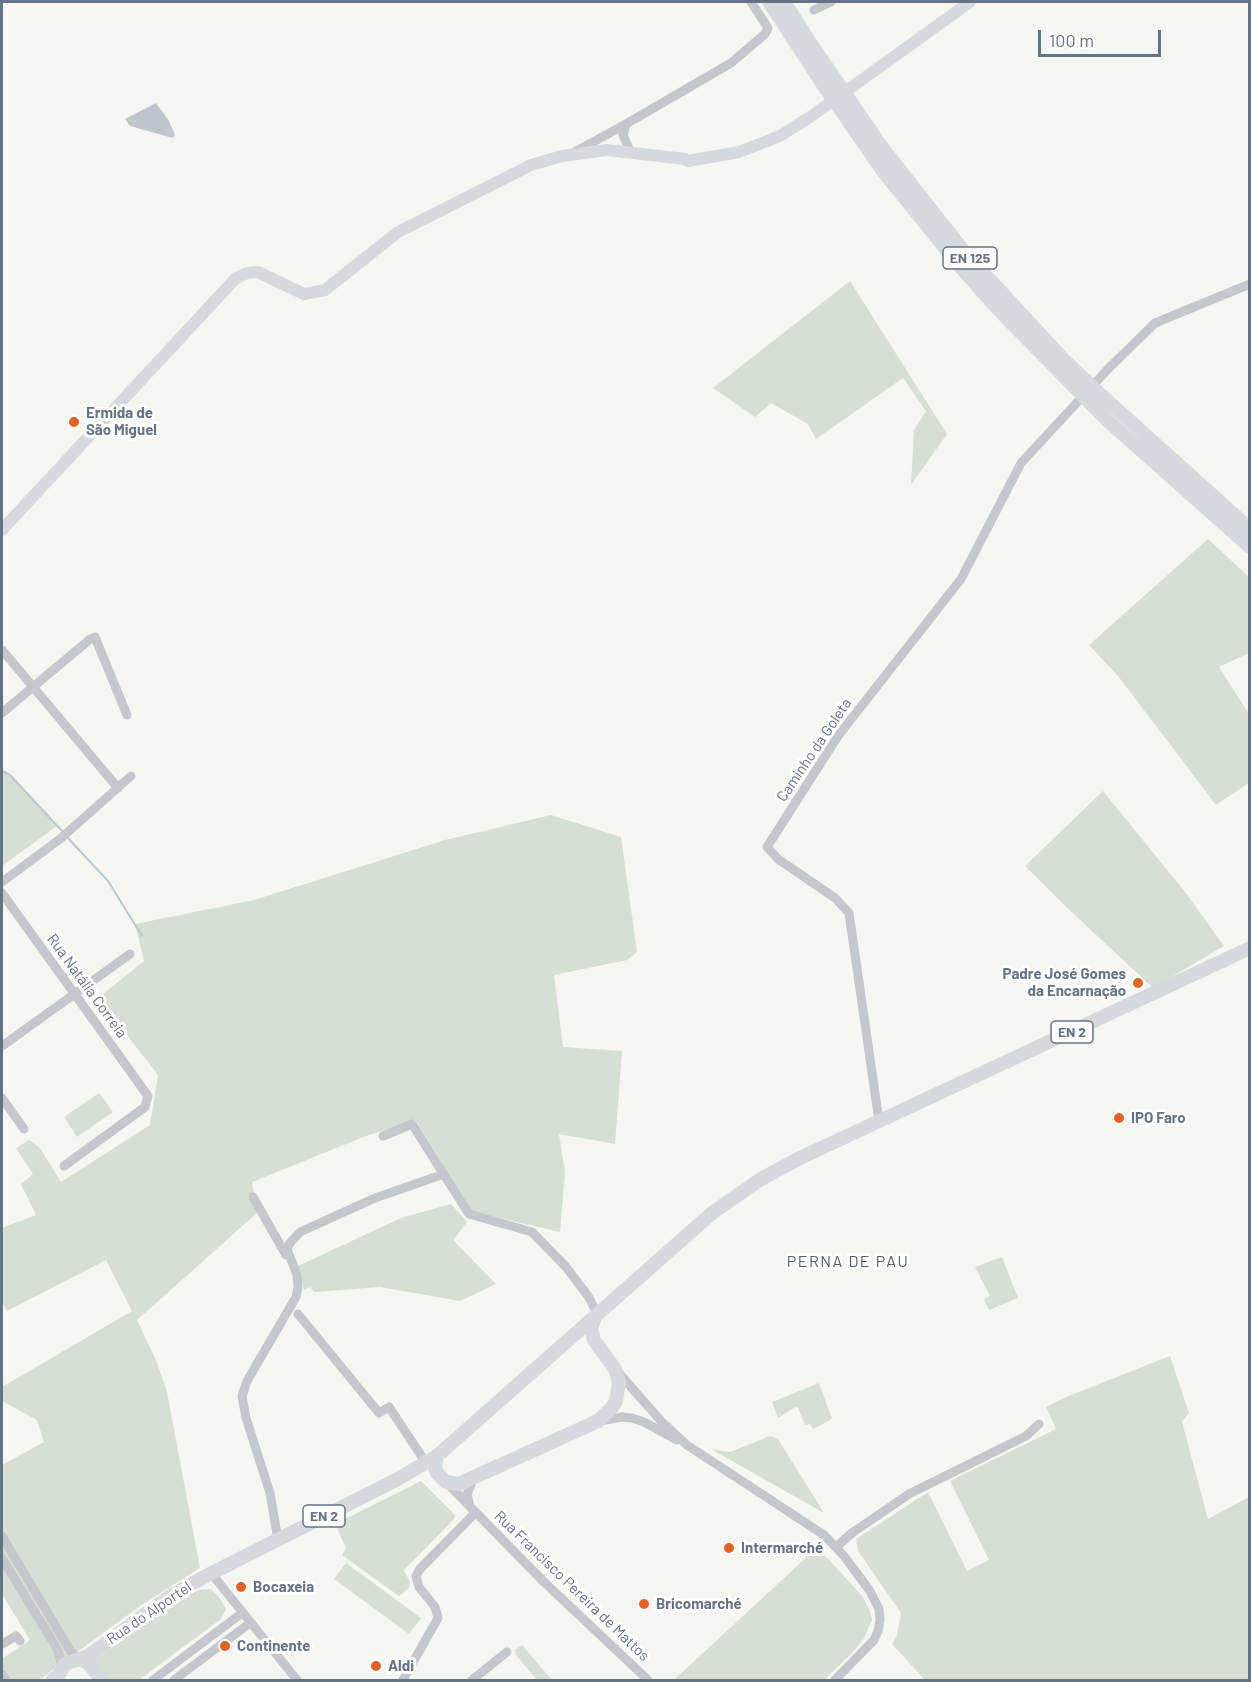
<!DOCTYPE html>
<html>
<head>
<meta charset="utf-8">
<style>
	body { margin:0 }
	#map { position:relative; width:1251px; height:1682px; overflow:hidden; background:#f6f7f3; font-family:Barlow,sans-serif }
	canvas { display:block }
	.frame { position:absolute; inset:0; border:3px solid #657485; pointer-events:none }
	.scale { position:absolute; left:1038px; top:30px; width:123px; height:27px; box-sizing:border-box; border:3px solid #657485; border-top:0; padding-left:8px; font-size:18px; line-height:21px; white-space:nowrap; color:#657485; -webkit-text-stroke:4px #fff; paint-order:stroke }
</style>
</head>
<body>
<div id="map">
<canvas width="1251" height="1682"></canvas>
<div class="frame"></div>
<div class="scale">100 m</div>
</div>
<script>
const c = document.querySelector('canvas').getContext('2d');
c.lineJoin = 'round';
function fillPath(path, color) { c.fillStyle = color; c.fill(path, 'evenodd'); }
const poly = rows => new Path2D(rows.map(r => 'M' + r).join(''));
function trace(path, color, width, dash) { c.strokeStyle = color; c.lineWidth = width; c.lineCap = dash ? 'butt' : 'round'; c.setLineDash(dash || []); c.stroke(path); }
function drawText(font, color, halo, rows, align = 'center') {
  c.font = font + ' Barlow,sans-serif'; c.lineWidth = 6; c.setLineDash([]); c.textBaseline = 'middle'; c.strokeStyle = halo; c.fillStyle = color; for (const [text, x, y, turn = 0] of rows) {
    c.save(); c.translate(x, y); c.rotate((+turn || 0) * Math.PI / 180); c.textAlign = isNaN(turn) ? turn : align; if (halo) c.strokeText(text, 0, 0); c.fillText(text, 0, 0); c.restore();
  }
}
fillPath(poly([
	[850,281,947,434,911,485,914,430,926,411,903,378,816,439,808,424,771,403,755,417,713,388],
	[1208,539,1250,578,1249,653,1219,667,1249,714,1249,783,1216,805,1118,676,1089,645],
	[2,771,10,775,57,826,2,866],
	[1103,791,1185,892,1224,946,1153,988,1062,903,1025,866],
	[551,815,621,837,637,952,627,960,554,975,563,1047,622,1051,615,1144,559,1134,565,1172,560,1232,473,1212,416,1121,366,1136,252,1182,257,1213,137,1320,156,1360,167,1392,200,1568,143,1604,39,1680,11,1680,2,1667,2,1659,30,1640,2,1594,2,1465,44,1442,37,1420,2,1401,2,1387,132,1311,106,1260,7,1311,2,1301,2,1228,36,1215,21,1184,33,1174,16,1148,29,1140,40,1148,61,1182,150,1125,158,1075,98,998,144,961,135,924,254,900,445,840],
	[99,1093,113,1112,77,1137,64,1117],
	[451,1204,467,1222,453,1240,496,1284,460,1301,380,1287,314,1292,310,1287,304,1290,298,1266,401,1218],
	[1002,1257,1018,1298,989,1310,984,1299,990,1296,975,1267],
	[1170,1356,1189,1413,1182,1422,1208,1519,1249,1497,1249,1680,925,1680,892,1644,897,1635,901,1613,858,1551,856,1539,928,1492,967,1571,989,1560,950,1481,1056,1429,1046,1407,1066,1397],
	[819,1383,832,1419,813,1429,810,1424,805,1425,797,1406,778,1418,772,1402],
	[770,1436,778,1439,824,1513,711,1449,730,1452],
	[421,1481,455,1515,454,1519,404,1570,410,1582,409,1588,399,1596,342,1555,346,1548,335,1524],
	[819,1549,863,1597,870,1611,872,1620,863,1640,852,1653,824,1680,674,1680,811,1553],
	[346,1563,421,1618,409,1634,334,1579],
	[211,1589,219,1597,226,1609,221,1619,139,1680,102,1680,89,1664,149,1621,198,1590],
	[522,1645,552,1680,537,1680,516,1655,515,1650]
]), '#d7ded4');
fillPath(poly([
	[156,103,169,121,175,135,173,138,130,126,125,119]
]), '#bdc7cd');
trace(poly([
	[2,771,10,775,63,832],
	[66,836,108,881,142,936]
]), '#bdc7cd', 2);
trace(poly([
	[814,10,831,2],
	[573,153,626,124],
	[631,153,623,135,626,124,731,63,765,34,768,28,751,2],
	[2,650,118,788],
	[2,713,89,640,95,637,127,715],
	[2,882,60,839,131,776],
	[2,893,148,1096,145,1107,64,1166],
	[2,1046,130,954],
	[2,1098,24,1129],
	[879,1121,849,913,835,898,778,859,767,847,838,736,961,579,1021,463,1108,369,1155,323,1250,284],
	[383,1136,412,1124,469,1214,532,1232,566,1267,588,1296,598,1315],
	[253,1197,286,1255],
	[298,1314,379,1413,389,1407,426,1463],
	[617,1371,661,1421,687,1445,824,1535,844,1556,870,1591,879,1609,880,1620,878,1631,874,1640,835,1680],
	[600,1421,622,1417,632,1418,644,1422,677,1440],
	[446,1482,543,1581,648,1680],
	[470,1507,467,1494,474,1477],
	[2,1536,71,1652,79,1659],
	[278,1540,270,1493,246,1418,242,1396,247,1381,296,1297,298,1287,297,1275,287,1249,290,1243,300,1232,375,1198,444,1174],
	[836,1547,852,1533,909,1494,1026,1436,1039,1424],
	[2,1558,56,1647,60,1657,62,1667],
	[211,1573,297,1680],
	[2,1644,16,1636,20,1641],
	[2,1674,6,1680],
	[153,1680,242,1613],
	[174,1680,250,1623],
	[403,1680,438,1618,435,1607,419,1587,416,1576,420,1569,475,1513],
	[472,1680,507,1652]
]), '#c4c7cb', 9);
trace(poly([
	[2,530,236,278,247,273,258,272,304,294,325,290,398,232,531,165,562,156,607,150,685,159,688,161,739,152,780,136,813,115,970,2]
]), '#d6dadf', 12);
trace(poly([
	[769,2,822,83,883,171,959,265,997,308,1106,419,1250,547],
	[784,2,815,50,881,146,966,254,1063,359,1102,396,1250,529],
	[437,1456,435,1466,437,1473,446,1482,459,1484,598,1421,611,1409,616,1401,619,1382,615,1369,594,1340,591,1329,595,1317],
	[81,1659,89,1664,102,1680],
	[53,1680,59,1675,65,1664,88,1656,169,1597,202,1578,396,1480,437,1456,712,1213,761,1179,800,1158,1250,948]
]), '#d6dadf', 14);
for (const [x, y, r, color] of [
	[74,422,6,"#e66124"],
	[1138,983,6,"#e66124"],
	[1119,1118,6,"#e66124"],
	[729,1548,6,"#e66124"],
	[241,1587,6,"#e66124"],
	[644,1604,6,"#e66124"],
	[225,1646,6,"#e66124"],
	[376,1666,6,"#e66124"]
]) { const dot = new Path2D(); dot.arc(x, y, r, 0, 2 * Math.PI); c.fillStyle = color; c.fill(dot); trace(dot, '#fff', 2); }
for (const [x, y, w] of [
	[970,258,54],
	[1072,1032,42],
	[324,1516,42]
]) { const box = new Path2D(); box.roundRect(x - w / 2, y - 11, w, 22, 4.5); c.fillStyle = '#fff'; c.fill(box); trace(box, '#657485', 1.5); }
drawText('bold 14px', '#657485', null, [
	["EN 125",970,258],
	["EN 2",1072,1032],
	["EN 2",324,1516]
]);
drawText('bold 15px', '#657485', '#fff', [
	["Ermida de",86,413],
	["São Miguel",86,430],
	["Padre José Gomes",1126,974,"right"],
	["da Encarnação",1126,991,"right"],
	["IPO Faro",1131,1118],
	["Intermarché",741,1548],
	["Bocaxeia",253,1587],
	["Bricomarché",656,1604],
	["Continente",237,1646],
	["Aldi",388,1666]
], 'left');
drawText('15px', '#657485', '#fff', [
	["Caminho da Goleta",814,750,-56],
	["Rua Natália Correia",87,986,54],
	["Rua Francisco Pereira de Mattos",572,1586,44],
	["Rua do Alportel",149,1613,-34]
]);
c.letterSpacing = '1.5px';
drawText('16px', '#535e6a', '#fff', [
	["PERNA DE PAU",848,1262]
]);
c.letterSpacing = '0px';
</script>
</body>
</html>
